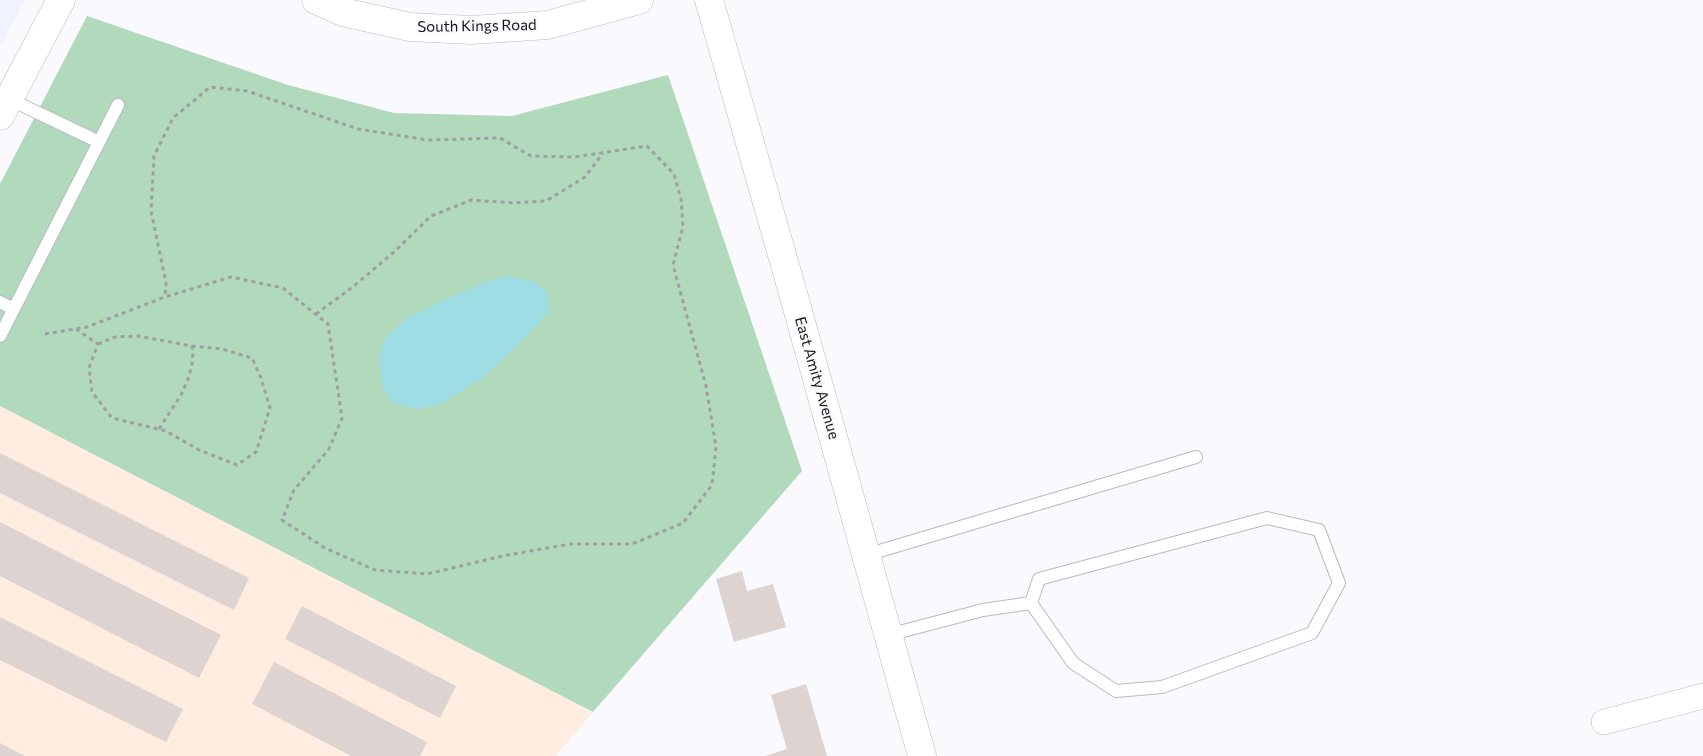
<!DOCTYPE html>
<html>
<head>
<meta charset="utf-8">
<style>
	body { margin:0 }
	canvas { display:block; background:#fafafe }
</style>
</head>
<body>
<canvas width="1703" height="756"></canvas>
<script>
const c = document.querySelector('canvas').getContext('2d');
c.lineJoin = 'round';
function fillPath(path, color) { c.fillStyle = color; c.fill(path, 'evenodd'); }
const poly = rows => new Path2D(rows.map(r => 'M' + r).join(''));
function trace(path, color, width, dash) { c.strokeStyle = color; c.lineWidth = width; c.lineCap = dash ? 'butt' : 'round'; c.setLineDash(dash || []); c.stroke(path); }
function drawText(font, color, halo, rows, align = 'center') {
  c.font = font + ' Commissioner,sans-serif'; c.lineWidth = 4; c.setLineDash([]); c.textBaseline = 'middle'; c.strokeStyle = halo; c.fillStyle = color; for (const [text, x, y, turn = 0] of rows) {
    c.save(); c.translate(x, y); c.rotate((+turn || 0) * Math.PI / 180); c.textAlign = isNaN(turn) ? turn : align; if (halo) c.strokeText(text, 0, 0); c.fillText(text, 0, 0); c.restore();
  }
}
fillPath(poly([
	[0,406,593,712,556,756,0,756]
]), '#ffede2');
fillPath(poly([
	[0,0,25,0,0,48]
]), '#f1f2ff');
fillPath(poly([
	[87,16,288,85,394,113,512,116,668,75,802,471,593,712,0,406,0,184]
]), '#b1d9bb');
fillPath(poly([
	[507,276,534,282,547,292,549,312,515,348,485,376,443,403,416,409,392,402,383,387,379,358,385,338,407,318,453,296,489,281]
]), '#9ddde3');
fillPath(poly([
	[0,453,249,578,234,610,0,493],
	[0,522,221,635,199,678,0,576],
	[742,571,747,591,773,584,786,627,734,642,716,579],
	[302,606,456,686,440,718,285,639],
	[0,617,183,709,166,742,0,660],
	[274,662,427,742,420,756,351,756,252,704],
	[806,684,827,756,765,756,787,749,771,695],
	[0,743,25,756,0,756]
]), '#ddd3d0');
const service = poly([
	[9,99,99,142],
	[0,302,14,309],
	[0,336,118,105],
	[866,555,1196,457],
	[888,635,983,610,1031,603,1039,579,1267,518,1319,530,1339,583,1312,633,1162,687,1116,691,1073,663,1031,603]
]);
const minor = poly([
	[1604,722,1703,696]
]);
const tertiary = poly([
	[0,116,61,0]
]);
const secondary = poly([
	[316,0,343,12,410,27,471,30,548,25,639,0],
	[709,0,793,293,922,756]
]);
trace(service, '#b9b9c2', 14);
trace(minor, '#b9b9c2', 26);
trace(tertiary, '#b9b9c2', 29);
trace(secondary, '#b9b9c2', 29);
trace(poly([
	[316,314,354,286,394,252,431,216,471,200,514,203,546,201,585,177,603,153],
	[76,329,98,344,89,368,92,392,112,418,166,431,199,450,237,465,256,452,270,408,261,378,252,358,222,349,192,346,138,336,115,337,98,344],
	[45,334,87,327,165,297,231,277,283,288,328,324,342,418,329,449,294,490,282,520,325,548,375,570,427,574,507,555,571,544,632,544,683,523,712,485,716,447,706,386,673,265,683,226,681,199,674,174,647,146,574,157,531,156,500,138,428,140,358,129,247,91,210,87,173,118,154,156,151,211,166,283,165,297],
	[159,429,181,395,189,377,193,359,192,346]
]), '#9f9fa2', 3, [4, 4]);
trace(service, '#fff', 12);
trace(minor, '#fff', 25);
trace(tertiary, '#fff', 28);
trace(secondary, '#fff', 28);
drawText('15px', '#151518', '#fafafe', [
	["South Kings Road",477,26,-1],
	["East Amity Avenue",817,378,74]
]);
</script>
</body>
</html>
